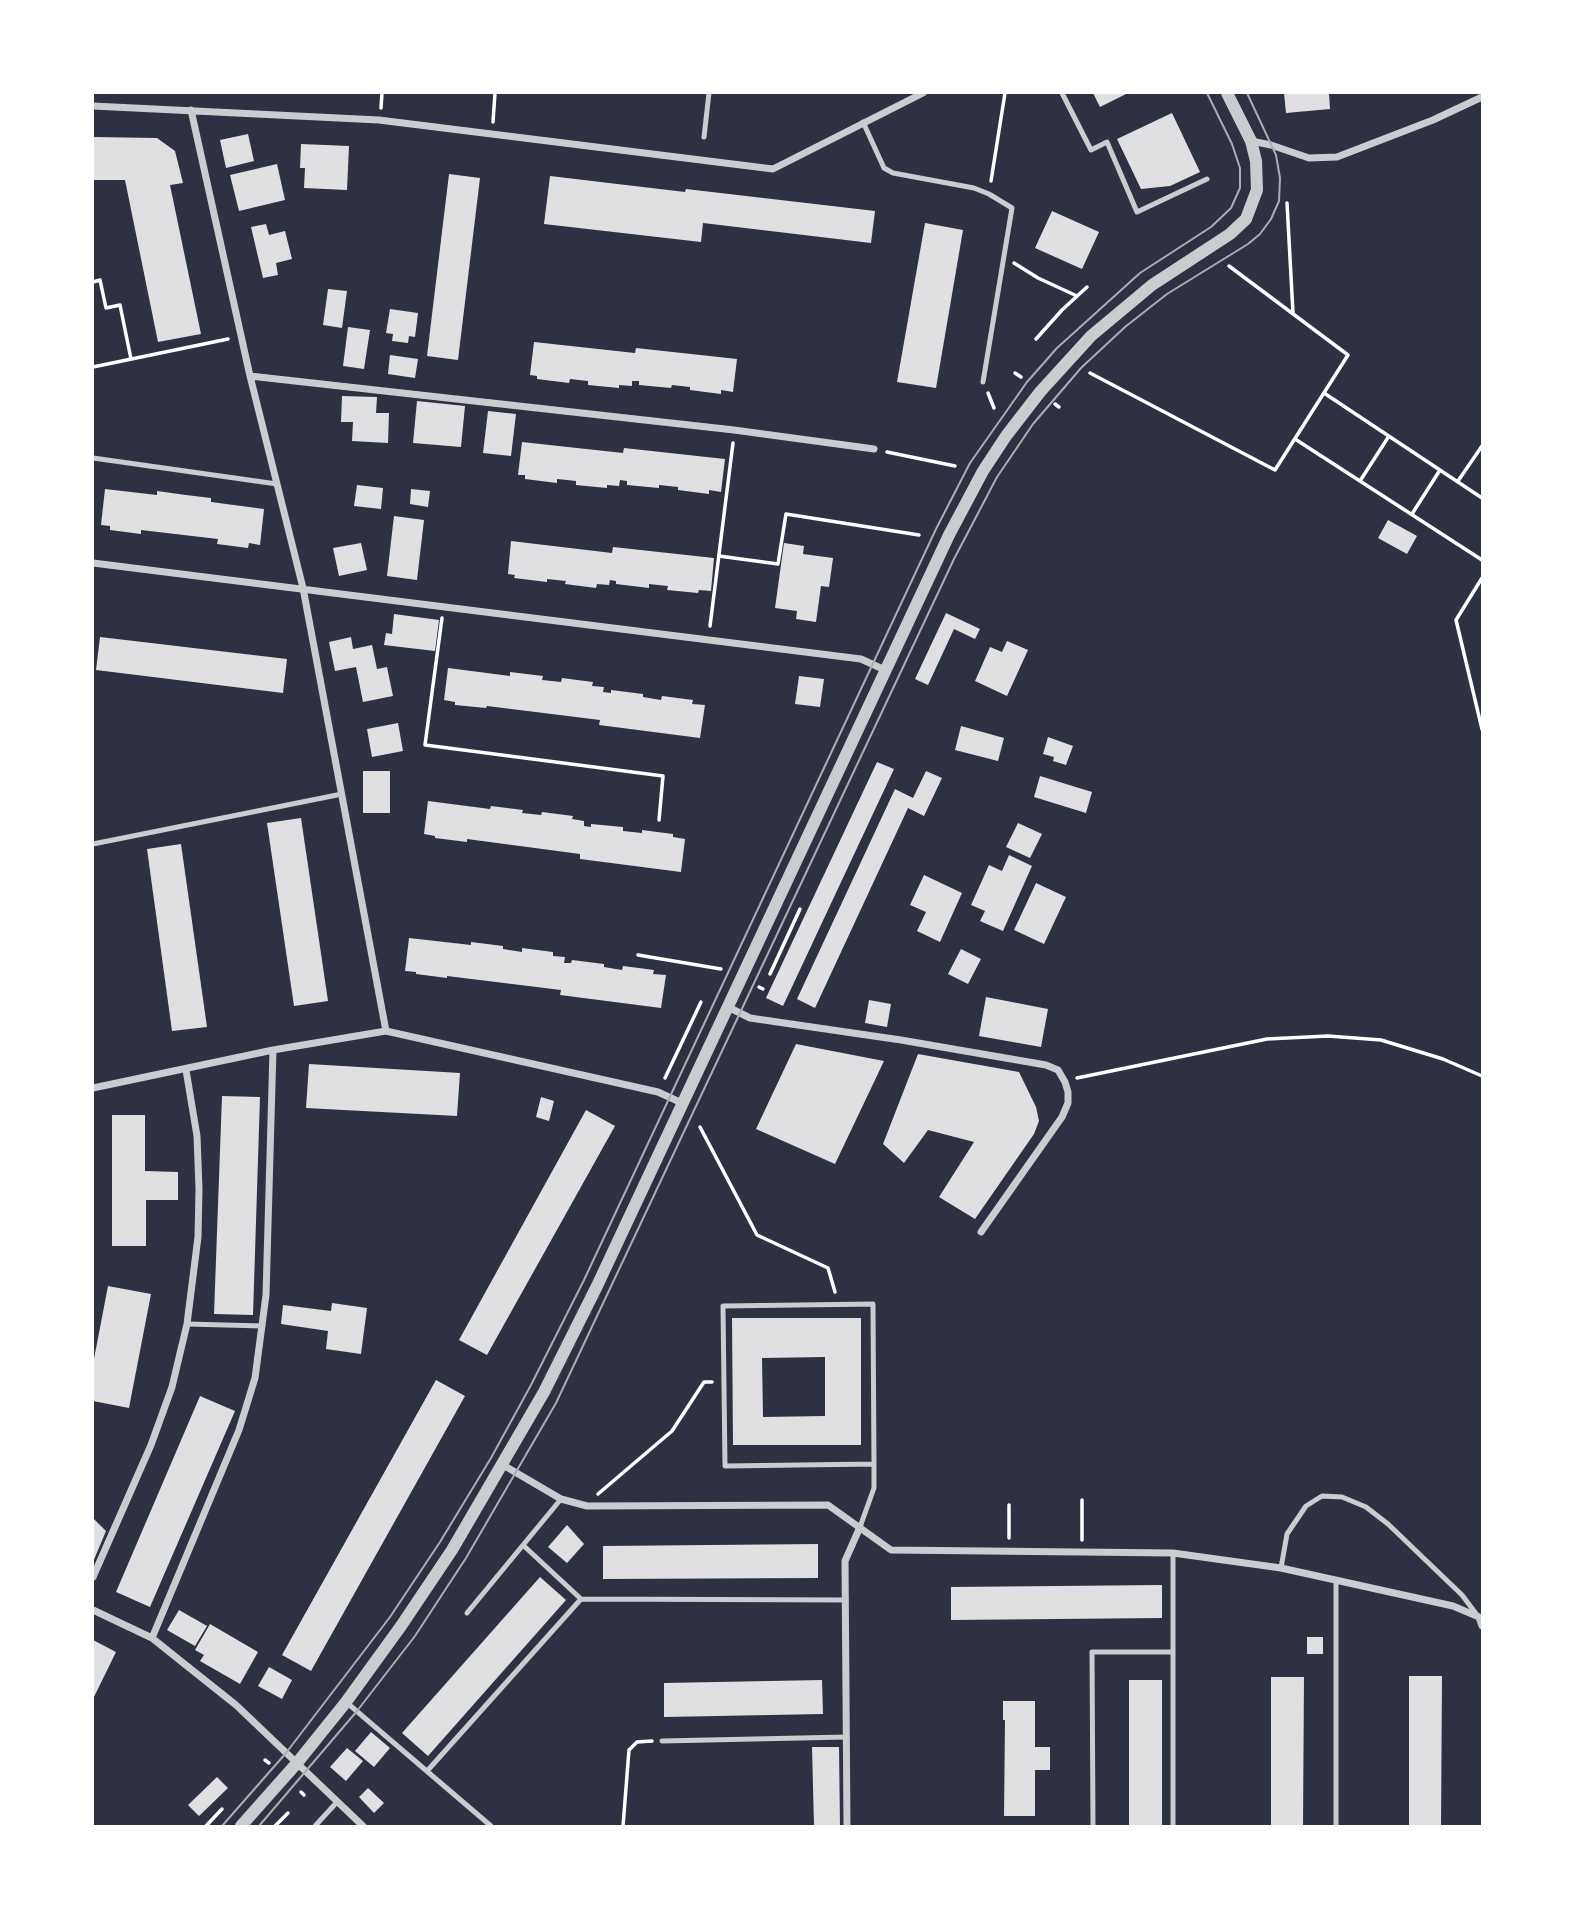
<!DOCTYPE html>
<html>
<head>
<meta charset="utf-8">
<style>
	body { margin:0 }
	#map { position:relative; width:1575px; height:1919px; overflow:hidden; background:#2d3142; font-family:"DejaVu Sans",sans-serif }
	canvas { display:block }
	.frame { position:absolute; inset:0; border:94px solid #fff; pointer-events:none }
</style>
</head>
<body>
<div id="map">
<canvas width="1575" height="1919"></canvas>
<div class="frame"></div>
</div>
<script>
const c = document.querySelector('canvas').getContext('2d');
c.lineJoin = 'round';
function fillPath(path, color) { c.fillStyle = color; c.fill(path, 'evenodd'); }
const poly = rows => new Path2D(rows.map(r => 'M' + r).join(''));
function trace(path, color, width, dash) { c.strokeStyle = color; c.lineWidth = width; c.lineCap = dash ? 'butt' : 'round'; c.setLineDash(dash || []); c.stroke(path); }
fillPath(poly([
	[1093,93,1128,93,1100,107],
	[1284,93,1329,93,1330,109,1286,113],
	[1172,113,1200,172,1170,186,1141,189,1117,139],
	[248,134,254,161,226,168,220,140],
	[93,137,157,138,175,151,183,183,170,185,201,334,158,342,125,180,93,180],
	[301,144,349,146,347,190,304,188,305,168,300,168],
	[277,164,285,200,239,211,230,175],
	[449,174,480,178,458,360,427,356],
	[550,176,685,192,686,189,875,211,871,243,703,223,701,242,544,224],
	[1052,211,1099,232,1082,269,1035,248],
	[925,223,963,230,936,388,897,382],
	[266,224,269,235,285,231,292,259,276,263,278,275,263,278,251,227],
	[328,289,347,291,342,328,323,325],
	[390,309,418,313,415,337,409,336,408,343,392,341,393,334,386,333],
	[348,327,370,330,364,369,343,366],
	[534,342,635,353,636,348,737,359,733,392,721,390,721,394,690,390,690,387,672,385,671,388,639,385,639,381,632,381,632,386,619,385,619,388,588,385,588,381,570,379,569,383,537,379,537,376,530,375],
	[390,355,418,359,415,378,388,374],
	[342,396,377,397,376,413,389,413,388,443,352,441,353,422,341,422],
	[417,401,465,406,461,447,413,443],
	[488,411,516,414,511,456,483,453],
	[522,442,623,453,624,448,725,459,721,492,709,490,709,494,678,490,678,487,659,485,659,488,627,485,627,481,620,480,619,486,607,485,607,488,576,485,576,481,557,479,557,483,525,479,525,475,518,475],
	[357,485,383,488,381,509,354,506],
	[105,489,157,495,157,491,186,495,211,498,211,502,264,509,260,545,249,543,248,548,217,544,218,539,141,530,141,534,110,530,110,526,101,525],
	[411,489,430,491,428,507,410,504],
	[394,516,424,520,417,580,387,576],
	[1388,520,1417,536,1407,554,1378,538],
	[511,541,612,553,613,547,714,558,711,591,699,590,698,593,667,590,668,586,649,584,649,588,616,584,616,581,610,580,609,585,597,584,596,588,565,584,566,581,547,579,547,582,514,578,515,575,508,574],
	[361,543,367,570,339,576,333,548],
	[784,543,804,546,803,554,833,558,829,587,821,586,816,622,796,619,797,611,775,608],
	[946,613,980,629,975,639,954,629,928,685,915,679],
	[394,614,439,620,435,651,384,645,386,633,392,634],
	[100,637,287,659,283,693,96,670],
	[351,637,353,649,372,645,377,669,387,667,393,696,363,702,356,667,335,671,329,642],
	[1007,641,1028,650,1007,696,975,681,990,647,1002,652],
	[448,668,510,676,510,672,543,676,542,680,561,682,562,678,593,682,592,686,604,687,603,692,611,693,611,690,643,694,643,697,661,700,662,696,693,700,692,704,705,705,700,738,599,725,600,720,487,706,486,708,455,705,455,702,444,700],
	[799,676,824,679,820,707,795,704],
	[398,723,403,751,372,757,367,729],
	[961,726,1004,738,998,761,955,750],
	[1048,737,1073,746,1066,765,1053,761,1054,757,1043,754],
	[877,762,894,769,783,1006,766,998],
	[363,771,390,771,390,813,363,813],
	[926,771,942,778,924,816,908,808,815,1008,797,999,895,789,913,798],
	[1040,776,1092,792,1086,813,1034,797],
	[428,801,490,809,491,806,523,810,522,813,541,815,542,812,573,816,572,819,584,821,584,826,591,827,591,824,623,827,623,831,642,833,642,830,673,834,673,837,685,839,681,872,580,859,580,854,467,839,467,842,435,838,435,836,424,834],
	[301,818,328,1001,294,1006,267,823],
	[1018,823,1042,834,1030,858,1006,847],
	[181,844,207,1027,172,1031,147,849],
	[1009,855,1032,866,1003,931,980,921,985,911,971,905,989,865,1002,871],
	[924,875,962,893,940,942,917,931,926,912,910,905],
	[1036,883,1066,897,1044,944,1014,930],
	[409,938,471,945,471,942,503,946,503,949,522,952,522,948,553,952,553,956,565,957,564,963,571,963,572,960,604,964,604,967,622,970,623,966,654,970,653,974,666,975,661,1008,560,995,561,990,447,976,447,978,416,974,416,972,405,971],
	[961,949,981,959,968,984,948,974],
	[986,997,1048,1009,1041,1047,979,1036],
	[869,1000,891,1004,887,1027,865,1023],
	[796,1044,884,1061,835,1164,756,1129],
	[918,1054,1019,1072,1036,1107,1039,1121,1034,1134,975,1219,939,1197,974,1142,928,1130,904,1163,883,1144],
	[309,1064,460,1073,457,1116,306,1108],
	[222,1096,260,1097,253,1315,214,1314],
	[541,1097,554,1101,549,1121,536,1117],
	[586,1110,615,1126,487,1355,459,1340],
	[112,1115,145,1115,145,1171,178,1172,178,1200,146,1200,146,1246,112,1246],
	[108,1286,151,1294,129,1408,93,1401,93,1364],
	[332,1303,367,1308,361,1354,326,1349,328,1331,281,1324,283,1305,331,1311],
	[732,1318,861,1318,861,1445,733,1445],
	[825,1357,825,1416,763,1417,762,1358],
	[436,1380,465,1396,311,1671,282,1655],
	[200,1396,235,1411,150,1607,116,1592],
	[93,1518,106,1531,93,1562],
	[567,1525,584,1544,567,1563,548,1547],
	[818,1544,818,1578,603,1579,603,1546],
	[540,1577,566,1600,428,1756,402,1733],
	[1162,1585,1162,1618,951,1620,951,1587],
	[179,1610,207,1626,195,1646,167,1630],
	[210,1624,258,1652,240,1684,200,1661,204,1655,195,1650],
	[1307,1637,1323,1637,1323,1654,1307,1654],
	[93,1640,116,1652,93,1699],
	[269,1667,292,1680,282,1699,258,1686],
	[1409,1676,1442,1676,1441,1826,1409,1826],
	[1271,1677,1304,1677,1303,1826,1271,1826],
	[822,1680,823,1714,664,1717,664,1683],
	[1129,1680,1162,1680,1162,1826,1129,1826],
	[1003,1701,1035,1701,1035,1747,1050,1747,1050,1770,1035,1770,1035,1816,1004,1816,1005,1720,1003,1720],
	[371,1732,390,1748,374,1767,355,1751],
	[812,1747,839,1747,840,1826,814,1826],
	[347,1748,363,1761,346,1781,330,1767],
	[217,1777,228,1788,199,1816,188,1805],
	[368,1788,384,1803,374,1813,359,1797]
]), '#e0e0e3');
trace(poly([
	[381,108,382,93],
	[493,122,495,93],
	[991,181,1005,93],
	[1287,203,1293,313],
	[1014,263,1038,278,1077,296],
	[93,282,100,280,106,308,120,305,131,359],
	[1036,339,1062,310,1087,287],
	[93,367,228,339],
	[1015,373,1021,377],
	[1090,373,1275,470,1348,355,1229,266],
	[988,393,994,408],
	[1324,393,1482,498],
	[1055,404,1059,407],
	[1295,439,1482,560],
	[887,452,955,466],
	[1360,481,1389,436],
	[1458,481,1482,446],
	[1412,514,1440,470],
	[719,556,778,564,786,514,919,535],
	[1482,578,1456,620,1482,729],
	[442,618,425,745,663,776,659,820],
	[710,626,733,443],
	[638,955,721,969],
	[770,974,800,909],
	[759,987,763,989],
	[665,1078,701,1002],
	[1077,1078,1267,1039,1328,1036,1381,1040,1443,1059,1482,1076],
	[700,1127,757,1235,828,1268,835,1292],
	[598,1494,672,1431,704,1382,712,1382],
	[1009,1538,1009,1505],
	[1082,1540,1082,1500],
	[265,1760,269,1763],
	[301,1792,304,1795],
	[206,1826,222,1809],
	[275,1826,288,1813],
	[623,1826,629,1750,637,1742,652,1741]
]), '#fff', 3.5);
trace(poly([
	[1062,93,1091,150,1107,142,1137,212,1207,179],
	[863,122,884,168,893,173,974,188,989,194,1012,208,983,382],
	[704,137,709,93],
	[93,458,277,484],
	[93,844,342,794],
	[873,1304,874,1464,725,1466,723,1306,873,1304],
	[187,1324,263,1326],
	[860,1527,874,1488,874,1464],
	[524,1546,581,1599,846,1600],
	[1281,1568,1287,1534,1306,1506,1322,1496,1342,1497,1366,1507,1388,1524,1462,1595,1477,1615],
	[1336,1582,1336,1826],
	[467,1613,561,1499],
	[346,1702,491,1826],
	[662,1741,846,1737],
	[428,1770,581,1599],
	[315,1826,337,1802],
	[1093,1826,1092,1652,1173,1652],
	[1173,1826,1173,1553]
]), '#caccd0', 5);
trace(poly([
	[93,106,379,120,773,169,923,93],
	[191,110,250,376,303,588,386,1031],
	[1251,141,1271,145,1309,158,1337,157,1433,120,1482,97],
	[250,376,734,430,874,449],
	[93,563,861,659,885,670],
	[728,1007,750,1018,901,1040,1046,1065,1058,1070,1065,1082,1068,1092,1068,1103,1062,1117,981,1232],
	[93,1088,273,1050,386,1031,658,1092,682,1103],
	[503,1465,561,1499,587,1506,828,1505,891,1550,1173,1553,1281,1568,1453,1606,1479,1617,1482,1626],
	[93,1577,151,1445,172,1387,187,1324,198,1237,199,1189,197,1136,186,1070],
	[93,1610,152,1638,187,1666,236,1705,363,1826],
	[152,1638,239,1430,255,1378,266,1295,273,1050],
	[847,1826,845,1561,860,1527]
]), '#caccd0', 7);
trace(poly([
	[241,1826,297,1763,346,1702,401,1626,452,1550,544,1392,597,1286,949,535,983,471,1006,436,1040,392,1091,336,1152,285,1230,234,1246,219,1257,190,1256,161,1251,141,1227,93]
]), '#caccd0', 12);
trace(poly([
	[222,1826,286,1753,390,1617,440,1542,491,1458,531,1385,584,1280,936,529,970,463,1027,382,1057,348,1140,273,1211,227,1231,208,1240,188,1240,168,1232,144,1207,93],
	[259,1826,357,1711,415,1636,466,1558,556,1403,954,559,997,477,1033,424,1081,368,1125,327,1167,294,1248,244,1260,234,1271,219,1279,201,1280,178,1276,155,1247,93]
]), '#abadb3', 2);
</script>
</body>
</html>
